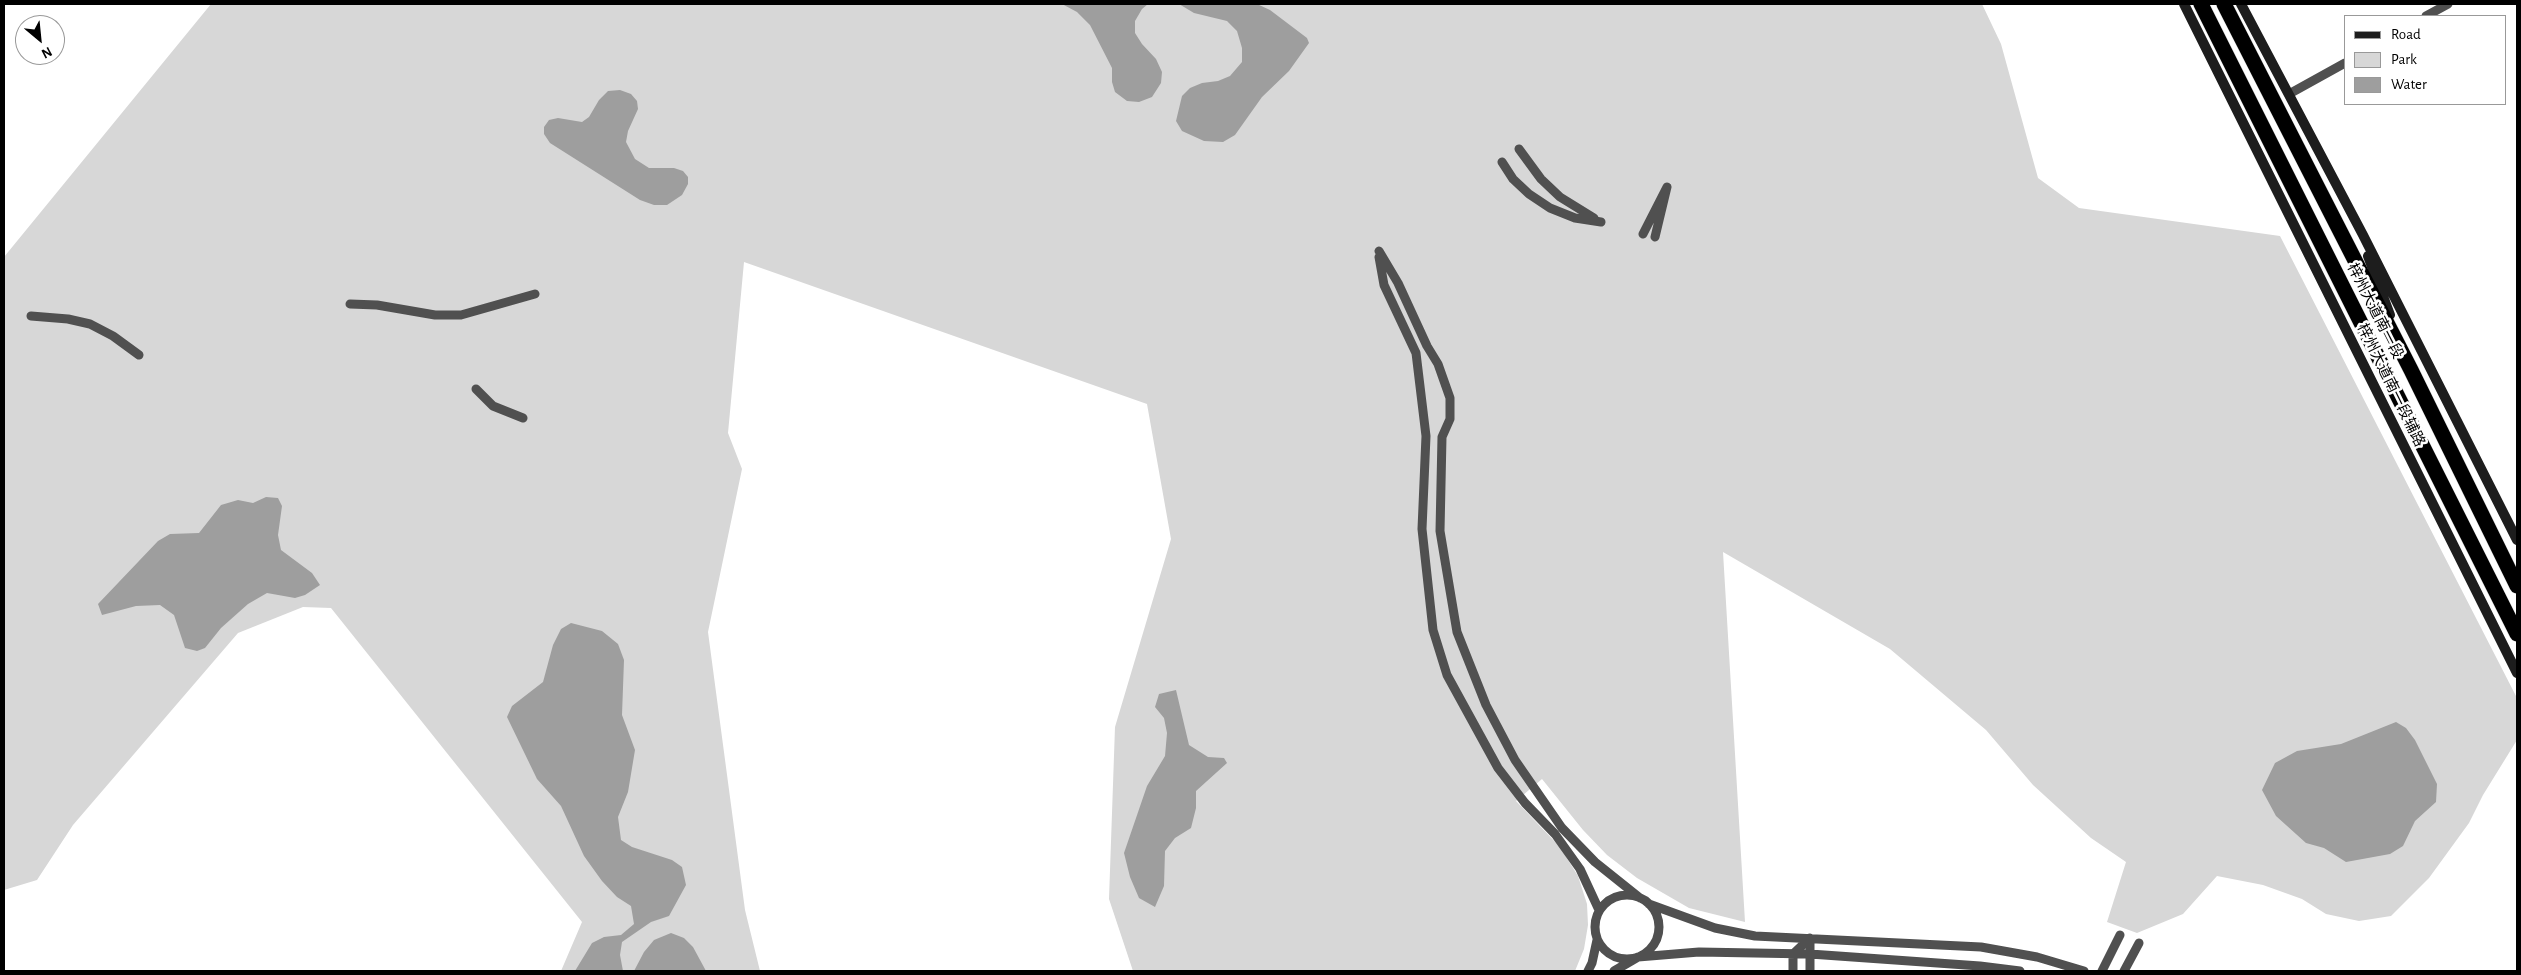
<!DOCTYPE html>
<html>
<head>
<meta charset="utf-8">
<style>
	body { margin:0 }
	#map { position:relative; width:2521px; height:975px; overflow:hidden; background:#fff; font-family:"Alegreya Sans",sans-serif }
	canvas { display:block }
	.frame { position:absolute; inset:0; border:5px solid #000; pointer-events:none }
	.legend { position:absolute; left:2344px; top:15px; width:162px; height:90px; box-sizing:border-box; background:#fff; border:1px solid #999; margin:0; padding:6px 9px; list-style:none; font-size:15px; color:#000 }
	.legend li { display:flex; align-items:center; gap:10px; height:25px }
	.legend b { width:25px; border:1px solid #999 }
	.north { position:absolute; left:15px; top:15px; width:50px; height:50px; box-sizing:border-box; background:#fff; border:1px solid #999; border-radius:50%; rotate:152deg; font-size:14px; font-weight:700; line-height:20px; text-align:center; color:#000 }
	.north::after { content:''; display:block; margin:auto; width:18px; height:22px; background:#000; clip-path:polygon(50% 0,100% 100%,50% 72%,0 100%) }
</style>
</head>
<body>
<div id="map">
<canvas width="2521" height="975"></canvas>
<div class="frame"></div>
<ul class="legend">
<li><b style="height:6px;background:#1d1d1d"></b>Road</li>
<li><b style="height:14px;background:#d7d7d7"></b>Park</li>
<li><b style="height:14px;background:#9e9e9e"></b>Water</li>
</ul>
<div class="north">N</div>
</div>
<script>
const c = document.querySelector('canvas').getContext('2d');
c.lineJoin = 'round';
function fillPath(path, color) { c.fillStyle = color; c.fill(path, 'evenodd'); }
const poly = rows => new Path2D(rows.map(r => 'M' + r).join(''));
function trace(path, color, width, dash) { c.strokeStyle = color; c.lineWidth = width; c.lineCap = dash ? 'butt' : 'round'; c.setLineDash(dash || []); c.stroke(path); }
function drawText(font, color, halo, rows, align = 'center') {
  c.font = font + ' "Alegreya Sans","Noto Sans SC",sans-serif'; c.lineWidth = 5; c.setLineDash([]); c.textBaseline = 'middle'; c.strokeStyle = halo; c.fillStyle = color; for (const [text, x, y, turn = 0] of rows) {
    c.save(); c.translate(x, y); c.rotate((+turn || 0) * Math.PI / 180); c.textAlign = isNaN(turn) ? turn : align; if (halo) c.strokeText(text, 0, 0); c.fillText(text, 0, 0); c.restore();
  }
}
fillPath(poly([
	[211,4,1982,4,2001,44,2038,178,2079,208,2280,236,2517,698,2517,740,2483,795,2469,823,2429,878,2391,916,2359,921,2326,914,2302,899,2263,885,2217,876,2183,914,2137,933,2107,922,2126,862,2091,838,2033,785,1986,730,1890,649,1723,552,1745,922,1689,908,1637,878,1607,855,1583,830,1542,779,1516,801,1560,847,1578,876,1587,904,1588,925,1584,949,1575,971,1133,971,1109,899,1115,727,1171,539,1147,404,744,262,728,433,742,469,708,632,745,910,760,971,561,971,582,922,331,608,303,607,238,633,73,825,37,880,4,890,4,257]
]), '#d7d7d7');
fillPath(poly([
	[1062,4,1148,4,1142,9,1135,21,1135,33,1142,44,1156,59,1162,72,1161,83,1152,97,1139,102,1127,101,1115,92,1112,82,1112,68,1090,25,1077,12],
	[1179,4,1257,4,1270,10,1307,38,1309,43,1289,71,1262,97,1235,135,1223,142,1204,141,1182,131,1176,121,1182,96,1190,88,1202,83,1218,81,1230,76,1242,62,1242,48,1237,31,1227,21,1194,13],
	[620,90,631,94,637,101,638,109,628,131,626,142,635,159,649,168,674,168,683,171,688,177,688,184,682,195,667,205,654,205,640,200,550,143,544,134,544,127,549,120,558,118,582,122,589,117,599,100,608,91],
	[266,497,278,498,282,506,278,535,281,550,312,573,320,585,305,595,295,598,267,593,248,604,221,628,205,648,197,651,185,648,174,615,160,605,136,606,102,615,98,604,158,541,170,534,199,533,221,505,238,500,253,503],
	[571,623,602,631,618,644,624,660,622,715,635,750,628,792,618,817,621,840,632,847,672,860,682,867,686,885,669,916,651,922,622,942,620,955,623,971,575,971,592,943,604,937,621,935,634,924,631,906,617,897,602,881,584,856,561,806,537,779,507,717,512,706,543,682,553,645,561,629],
	[1176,690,1189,745,1208,757,1224,758,1227,763,1196,791,1196,808,1191,828,1175,838,1165,851,1164,886,1155,907,1139,898,1130,877,1124,853,1147,786,1165,756,1167,733,1164,718,1155,707,1159,694],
	[2396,722,2406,728,2415,740,2437,784,2436,802,2415,821,2403,846,2390,854,2346,862,2324,848,2306,843,2276,816,2262,790,2275,763,2297,751,2341,744],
	[671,933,684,938,693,947,706,971,634,971,644,952,654,940]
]), '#9e9e9e');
const highway = poly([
	[2201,4,2517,634],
	[2224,4,2411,370,2517,586]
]);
trace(highway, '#dbdbdb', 16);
trace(poly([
	[2426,16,2448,4],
	[2289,94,2345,63],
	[1519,149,1541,179,1560,197,1594,218],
	[1502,162,1513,179,1529,194,1550,208,1575,218,1601,222],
	[1643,234,1667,187,1655,237],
	[1379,251,1398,283,1427,346,1438,364,1450,398,1450,419,1442,437,1440,531,1457,632,1486,705,1515,760,1562,828,1595,862,1640,898],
	[1379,257,1384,285,1416,353,1426,436,1422,529,1433,630,1447,675,1498,768,1525,803,1555,834,1580,869,1599,910],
	[350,304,377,305,435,315,461,315,535,294],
	[31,316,68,319,90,324,113,336,139,355],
	[476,389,493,406,523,418],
	'1595 927a32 32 0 1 1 64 0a32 32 0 1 1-64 0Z',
	[1649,904,1715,928,1755,936,1981,947,2037,957,2084,971],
	[1588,971,1592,963,1597,940],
	[1614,971,1638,957,1699,952,1810,954,1980,966,2020,971],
	[1793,971,1793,954,1810,938,1810,971],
	[2102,971,2120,935],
	[2124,971,2139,943]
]), '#505050', 9);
trace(poly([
	[2184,4,2517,673],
	[2241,4,2363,235,2517,540],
	[2368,256,2390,315]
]), '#1d1d1d', 10);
trace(highway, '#000', 15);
drawText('15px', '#000', '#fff', [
	["梓州大道南一段",2375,311,63],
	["梓州大道南一段辅路",2391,385,64]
]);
</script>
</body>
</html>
